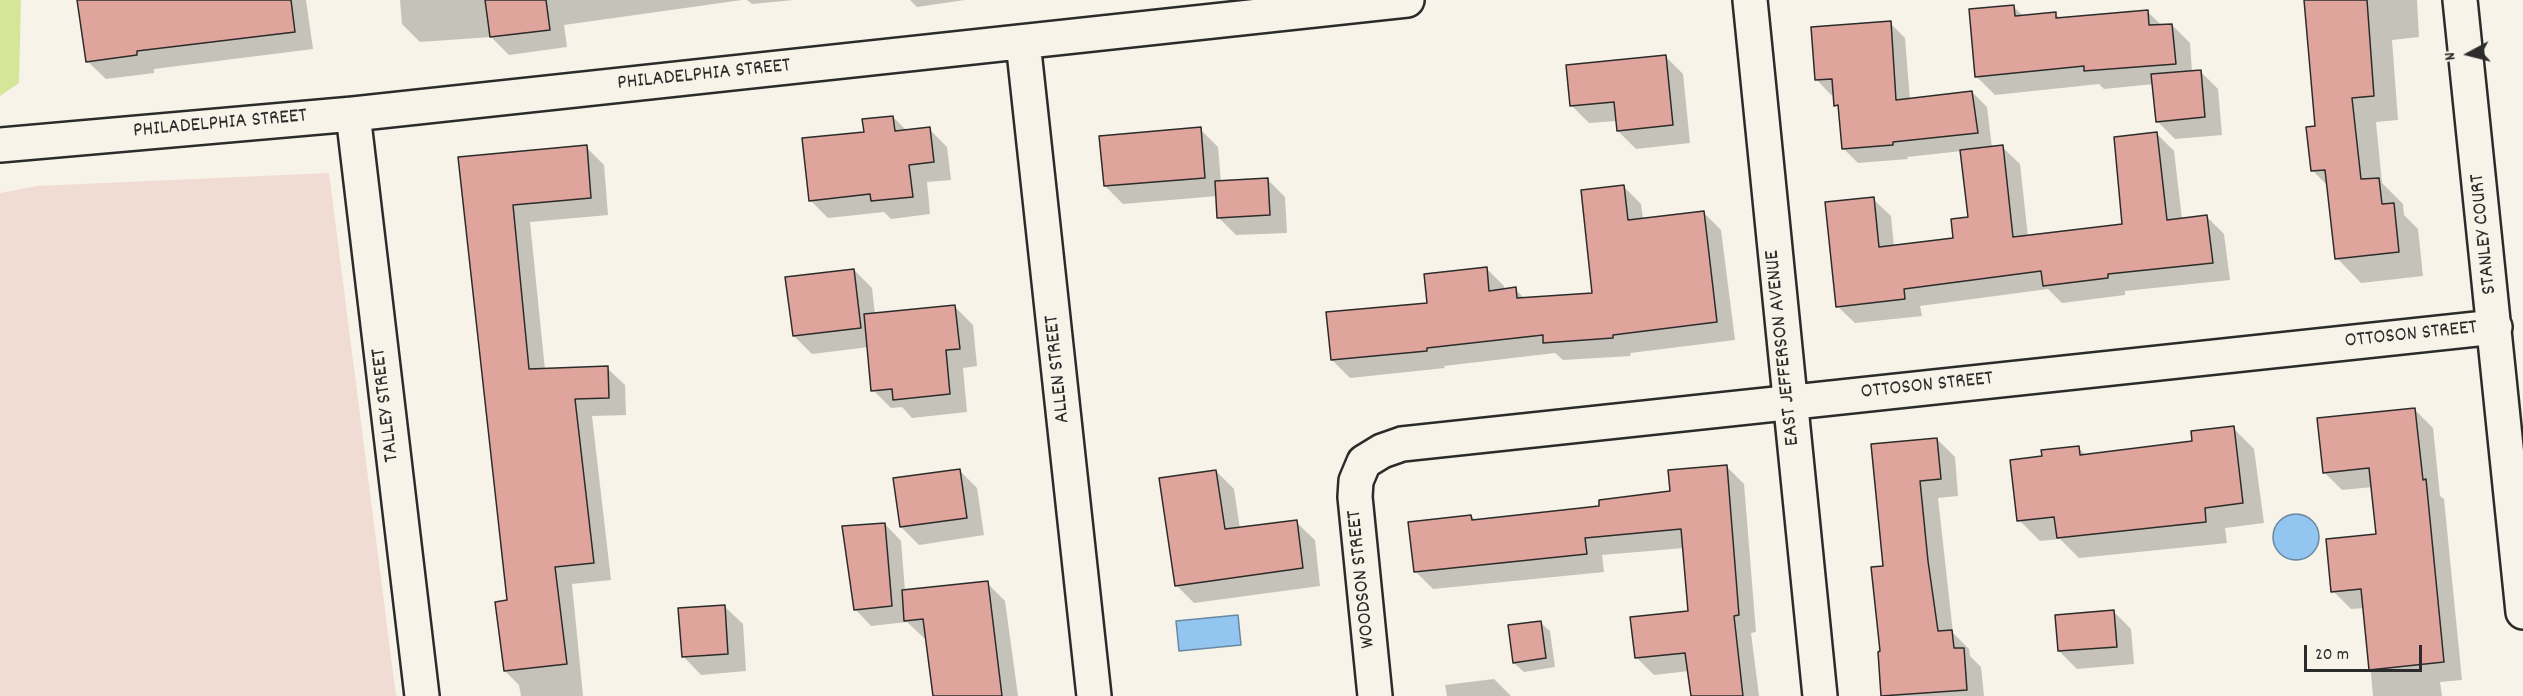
<!DOCTYPE html>
<html>
<head>
<meta charset="utf-8">
<style>
	body { margin:0 }
	#map { position:relative; width:2523px; height:696px; overflow:hidden; background:#f7f3e8; font-family:Dekko,sans-serif }
	canvas { display:block }
	.north { position:absolute; left:2439px; top:24px; width:60px; height:60px; -webkit-text-stroke:4px #f7f3e8; paint-order:stroke; rotate:263deg; font-size:16px; font-weight:700; line-height:24px; text-align:center; color:#2b2b2b }
	.north::after { content:''; display:block; margin:auto; width:21px; height:27px; background:#2b2b2b; clip-path:polygon(50% 0,100% 100%,50% 72%,0 100%) }
	.scale { position:absolute; left:2304px; top:645px; width:118px; height:27px; box-sizing:border-box; border:3px solid #2b2b2b; border-top:0; padding-left:8px; font-size:18px; line-height:21px; white-space:nowrap; color:#2b2b2b; -webkit-text-stroke:4px #f7f3e8; paint-order:stroke }
</style>
</head>
<body>
<div id="map">
<canvas width="2523" height="696"></canvas>
<div class="north">N</div>
<div class="scale">20 m</div>
</div>
<script>
const c = document.querySelector('canvas').getContext('2d');
c.lineJoin = 'round';
function fillPath(path, color) { c.fillStyle = color; c.fill(path, 'evenodd'); }
const poly = rows => new Path2D(rows.map(r => 'M' + r).join(''));
function trace(path, color, width, dash) { c.strokeStyle = color; c.lineWidth = width; c.lineCap = dash ? 'butt' : 'round'; c.setLineDash(dash || []); c.stroke(path); }
function drawText(font, color, halo, rows, align = 'center') {
  c.font = font + ' Dekko,sans-serif'; c.lineWidth = 6; c.setLineDash([]); c.textBaseline = 'middle'; c.strokeStyle = halo; c.fillStyle = color; for (const [text, x, y, turn = 0] of rows) {
    c.save(); c.translate(x, y); c.rotate((+turn || 0) * Math.PI / 180); c.textAlign = isNaN(turn) ? turn : align; if (halo) c.strokeText(text, 0, 0); c.fillText(text, 0, 0); c.restore();
  }
}
fillPath(poly([
	[329,173,396,696,0,696,0,193,37,186]
]), '#f0dcd2');
fillPath(poly([
	[0,0,21,0,19,83,0,96]
]), '#d6e699');
const water = poly([
	'2273 537a23 23 0 1 1 46 0a23 23 0 1 1-46 0Z',
	[1238,615,1241,645,1179,651,1176,621,1238,615]
]);
fillPath(water, '#92c5ef');
trace(water, '#6987a1', 1.5);
fillPath(poly([
	[79,0,306,0,313,49,154,69,154,73,106,79,87,61],
	[400,0,742,0,564,25,567,47,509,55,491,37,420,42,402,24],
	[747,0,794,0,752,4],
	[910,0,965,0,917,7],
	[2305,0,2417,0,2419,37,2392,40,2398,120,2376,122,2382,183,2403,204,2404,215,2418,229,2423,276,2361,283,2337,258,2329,187,2312,170,2317,127],
	[2013,6,2024,17,2055,14,2061,19,2148,12,2162,26,2172,25,2190,43,2192,72,2200,71,2218,89,2222,135,2175,139,2157,121,2154,84,2104,89,2099,84,1995,95,1977,77],
	[1890,23,1905,38,1910,100,1972,92,1987,107,1992,148,2002,147,2020,164,2028,237,2123,225,2157,134,2174,151,2182,219,2207,217,2224,234,2230,280,2125,291,2125,295,2062,303,2048,289,1920,306,1922,316,1855,323,1837,306,1873,199,1891,216,1894,247,1955,240,1969,218,1962,151,1907,157,1908,159,1858,163,1843,148,1840,109,1836,105,1835,94,1831,95,1816,79],
	[1665,56,1683,74,1690,143,1636,149,1618,131,1617,121,1589,123,1571,105],
	[893,117,907,131,929,129,947,147,951,180,927,182,930,214,891,219,884,212,828,218,810,200,865,133],
	[1200,129,1218,147,1221,182,1267,179,1285,197,1287,233,1236,235,1218,217,1217,196,1123,204,1105,186],
	[586,147,604,165,608,215,530,222,545,370,607,368,625,385,626,415,592,416,611,580,572,584,583,696,521,696,519,685,505,671,509,601,459,158],
	[1623,186,1641,204,1643,219,1703,212,1721,230,1735,340,1630,353,1631,356,1563,360,1555,353,1444,366,1445,368,1350,378,1332,360,1486,268,1504,286,1505,290,1515,289,1525,299,1594,294],
	[854,270,872,288,875,315,955,307,973,325,977,366,963,368,967,412,912,418,902,407,891,408,873,390,869,347,812,354,794,336],
	[2415,410,2433,428,2440,496,2444,499,2462,680,2440,682,2442,696,2373,696,2365,608,2351,609,2333,591,2378,535,2373,487,2342,490,2324,472],
	[2233,428,2254,449,2264,523,2225,528,2227,543,2079,558,2060,539,2040,541,2019,520,2044,457,2078,447,2086,456,2193,443],
	[1937,439,1955,457,1958,496,1938,498,1953,633,1969,649,1970,656,1981,667,1984,696,1883,696,1879,653,1881,653,1884,567],
	[1726,466,1744,484,1756,632,1751,633,1759,696,1692,696,1689,671,1654,675,1636,657,1689,613,1684,548,1602,555,1604,572,1433,589,1415,571,1471,516,1476,521,1601,507,1672,492],
	[959,470,977,488,984,535,919,545,901,527],
	[1216,471,1234,489,1240,529,1296,522,1315,540,1320,586,1194,603,1176,585],
	[885,524,901,541,905,591,987,583,1005,601,1018,696,934,696,927,638,924,638,907,622,871,626,855,609,843,527],
	[724,606,743,624,746,671,701,675,683,656],
	[2113,611,2131,629,2134,664,2077,669,2059,651],
	[1540,622,1550,631,1555,667,1524,672,1514,663],
	[1494,679,1511,696,1447,696,1445,685]
]), '#0003');
const building = poly([
	[77,0,291,0,295,32,137,51,137,55,86,62,77,0],
	[485,0,546,0,550,30,490,37,485,0],
	[2304,0,2367,0,2374,96,2352,98,2361,179,2379,178,2382,204,2394,203,2399,252,2335,259,2325,170,2311,171,2306,127,2315,126,2304,0],
	[2014,5,2015,16,2056,12,2056,18,2148,10,2149,25,2172,24,2176,64,2084,71,2084,66,1975,77,1969,9,2014,5],
	[1891,21,1896,100,1972,91,1978,133,1893,142,1893,145,1842,149,1838,105,1834,106,1832,79,1815,80,1811,27,1891,21],
	[1666,55,1673,125,1617,131,1614,102,1570,106,1566,65,1666,55],
	[2201,70,2205,117,2156,122,2151,74,2201,70],
	[893,116,895,131,930,127,934,162,909,165,913,197,871,201,870,194,809,201,802,138,864,132,862,119,893,116],
	[1201,127,1205,178,1104,186,1099,136,1201,127],
	[2157,132,2167,220,2207,215,2213,263,2108,274,2108,278,2043,286,2041,271,1904,289,1905,299,1836,307,1825,202,1874,197,1879,247,1953,238,1951,219,1968,217,1960,150,2003,145,2013,237,2122,224,2114,137,2157,132],
	[587,145,591,198,513,205,529,369,608,366,609,398,575,399,594,563,555,567,567,664,504,671,495,602,507,600,458,157,587,145],
	[1268,178,1270,215,1217,218,1215,181,1268,178],
	[1624,185,1628,220,1704,211,1717,322,1613,335,1613,338,1543,343,1543,335,1427,348,1427,351,1331,360,1326,312,1427,303,1424,274,1487,267,1489,291,1516,287,1517,298,1592,293,1581,190,1624,185],
	[854,269,861,328,793,336,785,277,854,269],
	[955,305,960,349,946,350,950,394,893,400,892,389,871,391,864,314,955,305],
	[2415,408,2423,480,2426,479,2444,662,2369,670,2361,589,2331,592,2326,539,2376,534,2369,468,2323,473,2317,418,2415,408],
	[2234,426,2243,503,2205,508,2206,522,2057,538,2054,517,2017,521,2010,460,2042,456,2041,450,2079,446,2080,455,2192,441,2191,431,2234,426],
	[1937,438,1941,479,1920,481,1928,561,1938,631,1952,630,1954,648,1964,648,1967,690,1881,696,1878,652,1880,651,1871,567,1883,566,1871,444,1937,438],
	[1727,465,1739,615,1734,616,1743,696,1691,696,1685,653,1635,658,1630,617,1688,611,1681,529,1585,538,1587,554,1414,572,1408,522,1471,515,1472,520,1599,506,1599,500,1670,491,1668,470,1727,465],
	[960,469,967,518,900,527,893,478,960,469],
	[1216,470,1225,529,1297,520,1303,568,1175,586,1159,478,1216,470],
	[885,523,892,606,854,610,842,526,885,523],
	[988,581,1002,696,933,696,923,619,904,621,902,590,988,581],
	[725,605,728,654,682,657,678,608,725,605],
	[2114,610,2117,647,2058,651,2055,615,2114,610],
	[1541,621,1546,658,1513,663,1508,625,1541,621]
]);
fillPath(building, '#dfa59d');
trace(building, '#2b2b2b', 1.5);
const street = poly([
	[2460,0,2523,612],
	[1023,42,1094,696],
	[353,114,422,696],
	[0,145,353,114,1407,0],
	[1375,696,1355,497,1356,481,1364,462,1382,451,1402,444,2495,327]
]);
const secondary = poly([
	[1750,0,1820,696]
]);
trace(street, '#2b2b2b', 38);
trace(secondary, '#2b2b2b', 38);
trace(street, '#f7f3e8', 33);
trace(secondary, '#f7f3e8', 33);
drawText('21px', '#2b2b2b', '#f7f3e8', [
	["PHILADELPHIA STREET",704,76,-6],
	["PHILADELPHIA STREET",220,125,-5],
	["STANLEY COURT",2485,234,-96],
	["OTTOSON STREET",2411,336,-6],
	["EAST JEFFERSON AVENUE",1784,348,-96],
	["ALLEN STREET",1059,369,-96],
	["OTTOSON STREET",1927,387,-6],
	["TALLEY STREET",387,405,-97],
	["WOODSON STREET",1363,579,-96]
]);
</script>
</body>
</html>
